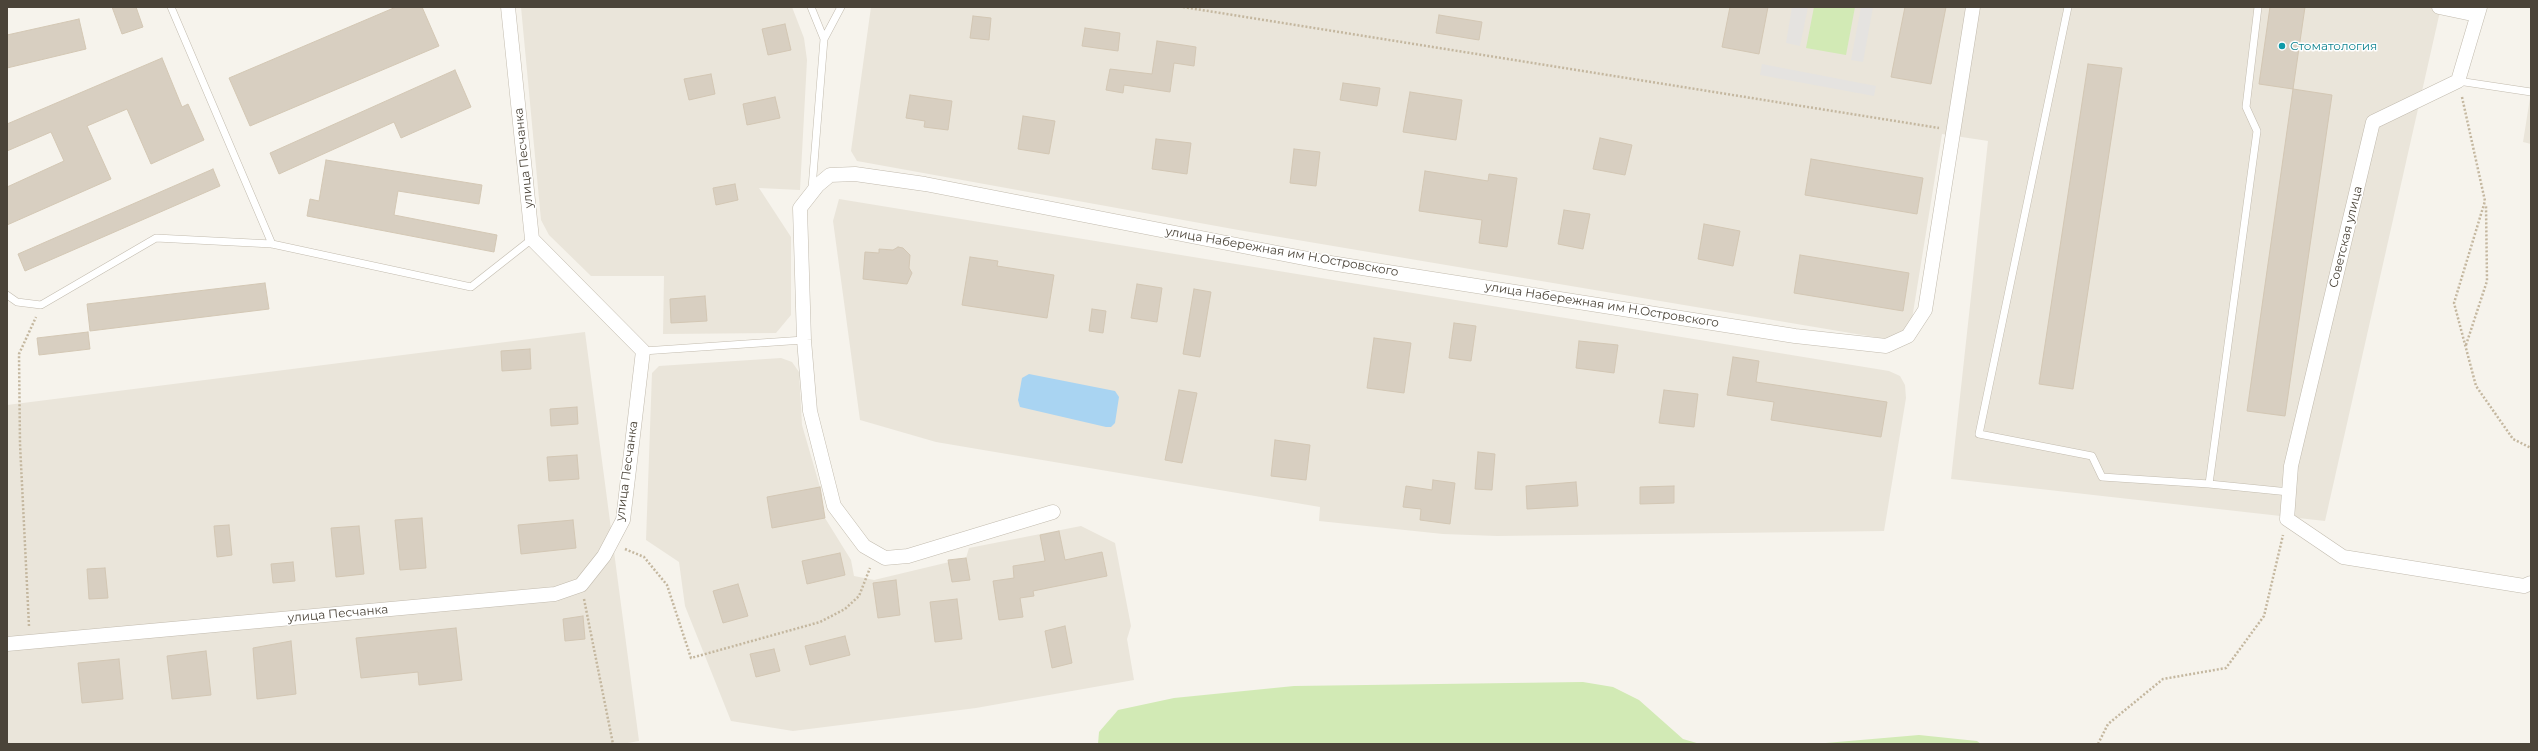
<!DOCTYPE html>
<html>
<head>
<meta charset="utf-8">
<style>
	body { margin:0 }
	#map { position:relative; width:2538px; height:751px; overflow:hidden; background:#f6f3ec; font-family:Montserrat,sans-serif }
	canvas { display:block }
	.frame { position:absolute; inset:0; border:8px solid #4b4439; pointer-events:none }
</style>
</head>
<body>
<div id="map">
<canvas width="2538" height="751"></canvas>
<div class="frame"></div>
</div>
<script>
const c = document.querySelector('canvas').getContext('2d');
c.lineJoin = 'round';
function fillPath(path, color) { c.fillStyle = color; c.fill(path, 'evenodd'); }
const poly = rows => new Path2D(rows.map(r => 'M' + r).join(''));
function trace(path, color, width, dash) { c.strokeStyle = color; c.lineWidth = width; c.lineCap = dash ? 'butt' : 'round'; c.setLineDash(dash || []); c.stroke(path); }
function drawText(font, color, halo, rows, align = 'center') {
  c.font = font + ' Montserrat,sans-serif'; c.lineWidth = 3; c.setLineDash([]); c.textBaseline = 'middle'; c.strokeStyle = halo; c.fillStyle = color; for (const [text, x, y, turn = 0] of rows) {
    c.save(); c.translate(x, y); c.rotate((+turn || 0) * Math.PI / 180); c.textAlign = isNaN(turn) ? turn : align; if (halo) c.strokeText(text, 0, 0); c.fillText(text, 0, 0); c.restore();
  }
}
fillPath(poly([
	[521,7,792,7,804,38,807,60,800,190,759,188,791,237,791,315,776,333,663,334,664,276,591,276,549,235,541,220],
	[871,7,2441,7,2325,521,1951,479,1988,141,1942,134,1911,325,1904,334,1886,339,1244,231,857,161,851,151],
	[2531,92,2531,144,2523,142],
	[839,199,1889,371,1900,376,1905,385,1906,398,1884,531,1497,536,1443,534,1319,521,1320,507,936,442,860,420,833,221],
	[585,332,639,741,622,744,7,744,7,405],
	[781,358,792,362,799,372,802,425,820,487,825,518,851,560,854,576,874,580,966,558,969,548,1081,526,1115,543,1131,626,1127,639,1134,680,976,708,793,731,731,721,685,606,679,562,646,540,652,373,659,366]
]), '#eae5da');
fillPath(poly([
	[1814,7,1855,7,1846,55,1806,48],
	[1583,682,1613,687,1639,700,1683,739,1700,744,1098,744,1099,732,1118,710,1174,698,1294,686],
	[1919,735,1977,741,1981,744,1814,744]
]), '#d2eab5');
fillPath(poly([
	[1792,7,1808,7,1800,46,1786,43],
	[1861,7,1873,7,1863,62,1851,60],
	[1762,64,1876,86,1874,96,1760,75]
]), '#e5e3e0');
fillPath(poly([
	[1029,374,1115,391,1119,397,1115,423,1111,427,1106,427,1020,407,1018,400,1022,378]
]), '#a9d4f2');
const building = poly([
	[112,7,136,7,143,27,122,34,112,7],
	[396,7,422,7,439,46,250,126,229,78,396,7],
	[1730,7,1768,7,1759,54,1722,47,1730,7],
	[1905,7,1946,7,1931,84,1891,77,1905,7],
	[2270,7,2305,7,2293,89,2259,84,2270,7],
	[1439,15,1482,22,1479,40,1436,33,1439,15],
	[973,16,991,18,989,40,970,38,973,16],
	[79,19,86,49,7,68,7,35,79,19],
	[785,24,791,50,768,55,762,29,785,24],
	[1085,28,1120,33,1118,51,1082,46,1085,28],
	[1157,41,1196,47,1194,66,1174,63,1170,92,1124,85,1123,93,1106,90,1110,69,1152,74,1157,41],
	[162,58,182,107,188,104,204,140,151,164,127,109,87,126,111,179,7,225,7,187,64,161,51,132,7,151,7,124,162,58],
	[2088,64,2122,68,2073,389,2039,384,2088,64],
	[455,70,471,107,401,138,394,122,279,174,270,153,455,70],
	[711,74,715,94,689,100,684,79,711,74],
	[1343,83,1380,88,1377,106,1340,100,1343,83],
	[2293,89,2332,95,2285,416,2247,411,2293,89],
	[1410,92,1462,100,1456,140,1403,132,1410,92],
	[910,95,952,101,948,130,924,127,925,121,906,118,910,95],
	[775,97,780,118,747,125,743,104,775,97],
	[1023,116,1055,121,1049,154,1018,149,1023,116],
	[1600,138,1632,145,1625,175,1593,169,1600,138],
	[1156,139,1191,143,1187,174,1152,169,1156,139],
	[1294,149,1320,152,1316,186,1290,183,1294,149],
	[1811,159,1923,178,1917,214,1805,195,1811,159],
	[326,160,482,185,479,204,398,191,394,215,497,235,494,252,307,216,310,199,319,201,326,160],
	[213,169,220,186,25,271,18,254,213,169],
	[1425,171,1488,181,1489,174,1517,178,1507,247,1479,243,1482,220,1419,211,1425,171],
	[735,184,738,200,716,205,713,188,735,184],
	[1564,210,1590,214,1583,249,1558,244,1564,210],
	[1704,224,1740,231,1733,266,1698,259,1704,224],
	[898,247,903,248,910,255,909,268,912,273,907,284,863,279,865,252,879,253,879,249,893,250,898,247],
	[1800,255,1909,273,1903,311,1794,293,1800,255],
	[970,257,998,261,997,266,1054,275,1047,318,962,305,970,257],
	[265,283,269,309,90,331,87,304,265,283],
	[1137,284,1162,288,1157,322,1131,318,1137,284],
	[1194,289,1211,292,1200,357,1183,354,1194,289],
	[705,296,707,321,671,323,670,299,705,296],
	[1092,309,1106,311,1103,333,1089,331,1092,309],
	[1454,323,1476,326,1471,361,1449,358,1454,323],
	[88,332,90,349,39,355,37,338,88,332],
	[1374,338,1411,343,1404,393,1367,388,1374,338],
	[1579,341,1618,345,1614,373,1576,368,1579,341],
	[530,349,531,369,502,371,501,351,530,349],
	[1733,357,1759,361,1756,382,1887,402,1881,437,1771,420,1774,402,1727,395,1733,357],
	[1179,390,1197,393,1182,463,1165,460,1179,390],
	[1664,390,1698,394,1694,427,1659,423,1664,390],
	[577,407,578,424,551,426,550,409,577,407],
	[1275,440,1310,445,1306,480,1271,476,1275,440],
	[1478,452,1495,454,1492,490,1475,489,1478,452],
	[577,455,579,479,549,481,547,457,577,455],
	[1433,480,1455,483,1450,524,1420,520,1421,509,1403,507,1406,486,1432,490,1433,480],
	[1576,482,1578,506,1527,509,1526,486,1576,482],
	[1674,486,1674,503,1640,504,1640,487,1674,486],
	[820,487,825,518,772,528,767,497,820,487],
	[422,518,426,568,400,570,395,520,422,518],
	[573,520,576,548,521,554,518,525,573,520],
	[229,525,232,555,217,557,214,526,229,525],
	[359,526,364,574,336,577,331,528,359,526],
	[1059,531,1065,560,1102,552,1107,576,1033,591,1034,596,1020,598,1023,617,999,620,993,581,1014,578,1013,566,1045,561,1040,535,1059,531],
	[840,553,845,575,807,584,802,561,840,553],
	[966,558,970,580,952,582,948,560,966,558],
	[293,562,295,581,273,583,271,564,293,562],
	[105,568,108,598,89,599,87,569,105,568],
	[896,580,900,615,878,618,873,583,896,580],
	[738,584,748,616,723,623,713,591,738,584],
	[957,599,962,639,935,642,930,602,957,599],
	[583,616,585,639,565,641,563,619,583,616],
	[1065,626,1072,663,1052,668,1045,631,1065,626],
	[456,628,462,680,419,685,418,672,361,678,356,638,456,628],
	[845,636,850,655,810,665,805,646,845,636],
	[291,641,296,694,257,699,253,648,291,641],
	[774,649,780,671,756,677,750,654,774,649],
	[206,651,211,695,172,699,167,656,206,651],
	[119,659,123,699,82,703,78,663,119,659]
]);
fillPath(building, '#d8cfc1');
trace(building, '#d3c7b4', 1);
const service = poly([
	[171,7,272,244],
	[811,7,824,39],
	[2068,7,1979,434,2092,456,2102,477,2209,484,2289,492],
	[2458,81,2531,92],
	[812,188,824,39,841,7],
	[7,295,17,302,41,305,156,238,272,244,471,287,532,239],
	[643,351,804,340],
	[2209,484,2257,131,2246,107,2258,7]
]);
const minor = poly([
	[2439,7,2477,15],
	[2480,7,2458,81,2373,122,2291,466,2287,519,2343,557,2524,586,2531,583],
	[1053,512,908,556,885,558,864,546,834,506,810,411,804,340,800,208,818,185,830,175,855,174,925,184,1324,262,1795,336,1886,346,1908,336,1925,310,1973,7],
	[7,644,555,594,581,585,604,556,623,520,643,351,532,239,508,7]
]);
trace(service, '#c2bbae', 8);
trace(minor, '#c2bbae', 15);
trace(poly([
	[1183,7,1939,128],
	[2462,97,2485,201,2454,303,2476,386,2513,439,2531,448],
	[2466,345,2487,281,2486,205],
	[625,549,644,557,667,585,691,658,820,622,845,609,859,596,870,568],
	[584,599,613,744],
	[29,626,20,444,19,354,36,317],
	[2098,744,2108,724,2163,679,2226,668,2264,616,2283,535]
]), '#c4b79f', 2.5, [2, 2]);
trace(service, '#fff', 7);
trace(minor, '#fff', 14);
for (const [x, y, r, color] of [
	[2282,46,4,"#0f9aa8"]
]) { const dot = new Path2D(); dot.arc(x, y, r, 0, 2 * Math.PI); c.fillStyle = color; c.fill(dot); trace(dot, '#fff', 1.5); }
drawText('12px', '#0d838f', '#fff', [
	["Стоматология",2290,46]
], 'left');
drawText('12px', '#4b4439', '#fff', [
	["улица Песчанка",524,158,-96],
	["Советская улица",2346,237,-76],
	["улица Набережная им Н.Островского",1282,252,10],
	["улица Набережная им Н.Островского",1602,305,9],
	["улица Песчанка",627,471,-82],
	["улица Песчанка",338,614,-5]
]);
</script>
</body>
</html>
